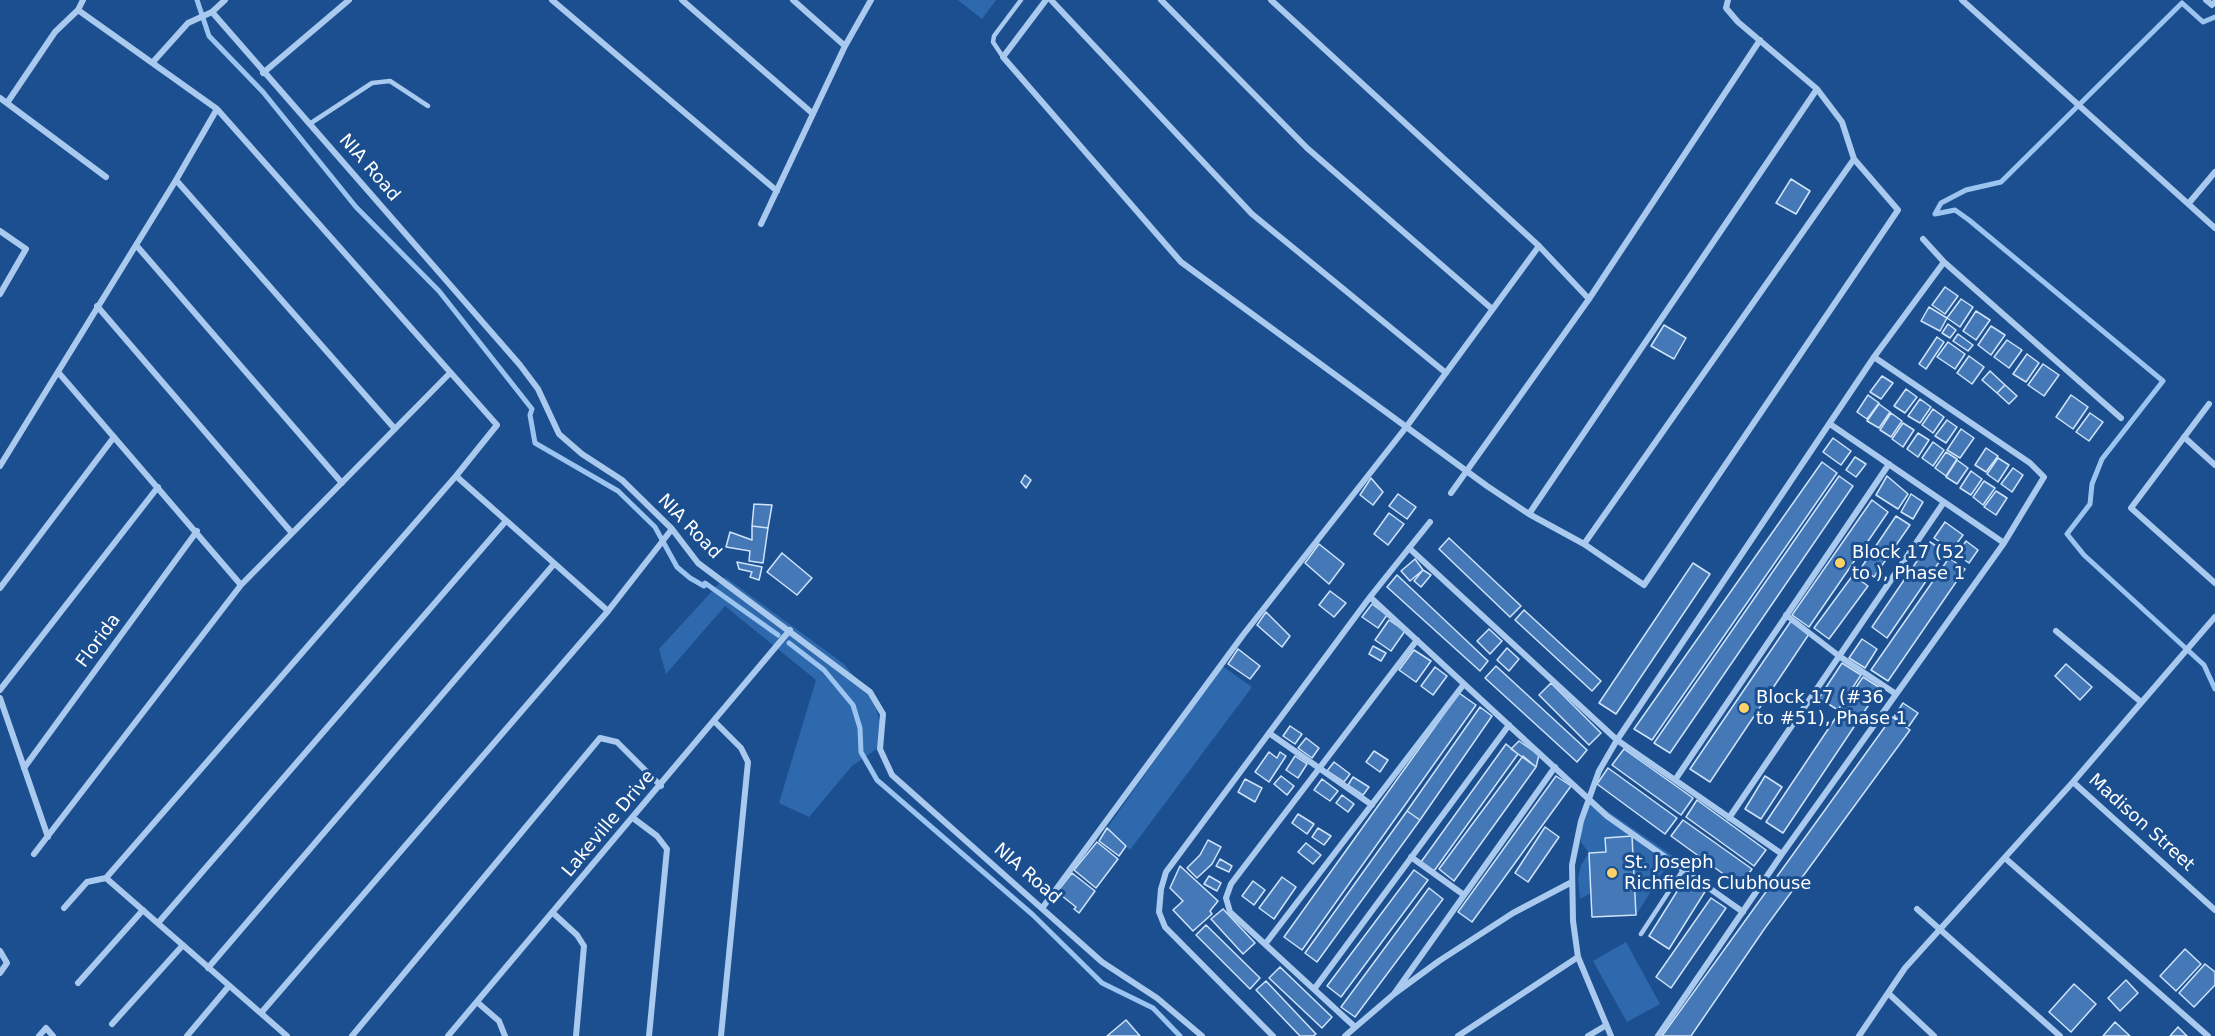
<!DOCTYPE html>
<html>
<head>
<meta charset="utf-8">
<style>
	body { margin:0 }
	canvas { display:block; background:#1b4f8f }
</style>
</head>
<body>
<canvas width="2215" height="1036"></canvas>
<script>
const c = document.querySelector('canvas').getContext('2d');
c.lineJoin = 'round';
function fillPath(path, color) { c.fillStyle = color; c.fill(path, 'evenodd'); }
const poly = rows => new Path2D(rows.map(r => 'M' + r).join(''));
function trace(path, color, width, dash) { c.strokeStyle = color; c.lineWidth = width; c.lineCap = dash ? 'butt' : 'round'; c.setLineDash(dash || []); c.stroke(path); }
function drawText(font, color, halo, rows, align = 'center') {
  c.font = font + ' "DejaVu Sans",sans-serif'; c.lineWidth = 6; c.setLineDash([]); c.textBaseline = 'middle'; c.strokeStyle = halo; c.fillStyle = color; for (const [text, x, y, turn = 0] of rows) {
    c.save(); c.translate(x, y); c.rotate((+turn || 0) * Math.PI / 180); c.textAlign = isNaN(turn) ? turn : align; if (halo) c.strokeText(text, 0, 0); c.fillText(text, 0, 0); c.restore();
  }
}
fillPath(poly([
	[958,0,996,0,982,19],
	[725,577,844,664,873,699,880,722,881,746,852,766,809,817,779,803,816,680,725,606,666,674,659,649],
	[1222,666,1252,687,1130,850,1107,828],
	[1593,801,1673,856,1636,915,1632,836,1605,838,1606,852,1589,853,1591,893,1580,899,1578,879,1581,865,1589,853,1581,842,1582,816],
	[1626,942,1660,1004,1627,1022,1593,961]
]), '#2e69ad');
trace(poly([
	[197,0,209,36,263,92,356,207,439,291,532,409,530,415,535,443,618,491,655,527,677,567,690,578,704,586,705,583,778,635],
	[2215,17,2203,22,2182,3,2001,182,1966,190,1941,203,1935,214,1955,210,1969,220,2163,381,2102,459,2092,484,2090,504,2067,534,2084,555,2204,665,2215,689],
	[789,643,824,670,853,705,860,728,861,752,877,780,1033,915,1102,983,1153,1008,1180,1036]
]), '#9cc4f0', 5);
const building = poly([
	[1791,179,1810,191,1796,214,1776,203,1791,179],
	[1945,287,1958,296,1945,314,1932,305,1945,287],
	[1961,299,1973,307,1960,327,1947,318,1961,299],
	[1929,307,1947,318,1940,331,1921,321,1929,307],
	[1976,311,1990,320,1976,340,1963,331,1976,311],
	[1948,324,1956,330,1950,338,1942,333,1948,324],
	[1664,325,1686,338,1674,359,1651,346,1664,325],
	[1991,326,2005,335,1991,355,1978,345,1991,326],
	[1958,334,1973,345,1968,351,1953,341,1958,334],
	[1937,337,1944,342,1926,369,1919,364,1937,337],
	[2007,340,2022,350,2009,368,1994,357,2007,340],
	[1948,342,1965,354,1955,369,1937,357,1948,342],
	[2027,354,2039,363,2026,382,2013,374,2027,354],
	[1969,356,1984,367,1972,384,1957,373,1969,356],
	[2043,364,2059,375,2044,396,2028,385,2043,364],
	[1990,371,2005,385,1997,393,1982,380,1990,371],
	[1882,376,1893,383,1881,399,1870,392,1882,376],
	[2005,385,2017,396,2009,404,1997,393,2005,385],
	[1906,389,1917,397,1905,413,1894,406,1906,389],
	[1868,395,1879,403,1867,419,1857,412,1868,395],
	[2071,395,2088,407,2073,429,2056,417,2071,395],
	[1920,399,1931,407,1920,423,1908,416,1920,399],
	[1879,404,1890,412,1879,428,1867,421,1879,404],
	[1933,409,1944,417,1933,433,1922,425,1933,409],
	[1891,413,1902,421,1891,437,1880,430,1891,413],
	[2090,413,2103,422,2089,441,2076,432,2090,413],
	[1947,420,1957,427,1946,443,1935,436,1947,420],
	[1903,423,1914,430,1903,447,1892,439,1903,423],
	[1961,429,1974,438,1960,458,1947,450,1961,429],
	[1918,433,1929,440,1918,457,1907,449,1918,433],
	[1833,438,1851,451,1841,465,1823,452,1833,438],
	[1933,442,1944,450,1933,466,1922,458,1933,442],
	[1986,448,1998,456,1986,472,1975,465,1986,448],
	[1946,452,1957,459,1946,476,1935,468,1946,452],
	[1855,457,1866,464,1856,477,1846,470,1855,457],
	[1998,458,2009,465,1998,482,1987,474,1998,458],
	[1957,460,1968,468,1957,484,1946,477,1957,460],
	[1822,462,1837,473,1652,740,1634,729,1822,462],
	[2013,468,2023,475,2012,492,2001,484,2013,468],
	[1971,471,1982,479,1971,495,1960,488,1971,471],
	[1025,475,1031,480,1026,488,1021,482,1025,475],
	[1839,476,1853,486,1670,753,1654,743,1839,476],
	[1887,476,1908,494,1898,509,1876,495,1887,476],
	[1371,478,1383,492,1373,505,1360,495,1371,478],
	[1984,481,1995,488,1983,505,1973,497,1984,481],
	[1996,491,2007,498,1996,515,1984,507,1996,491],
	[1398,494,1416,507,1407,519,1389,506,1398,494],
	[1911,494,1923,502,1913,519,1901,512,1911,494],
	[1872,500,1888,512,1809,627,1792,615,1872,500],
	[754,504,772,505,768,528,752,526,754,504],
	[1389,513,1404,524,1388,545,1374,534,1389,513],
	[1896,516,1910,525,1874,577,1861,568,1896,516],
	[1945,522,1963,535,1952,550,1934,538,1945,522],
	[752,526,768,528,763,563,749,561,750,551,726,547,730,532,752,540,752,526],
	[1449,538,1521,606,1510,617,1439,549,1449,538],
	[1966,541,1978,550,1969,563,1957,555,1966,541],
	[1930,542,1946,552,1887,638,1872,627,1930,542],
	[1319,544,1344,564,1329,584,1305,563,1319,544],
	[782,553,812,578,797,595,767,572,782,553],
	[1949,558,1965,569,1888,681,1871,670,1949,558],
	[1415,559,1423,570,1410,581,1401,571,1415,559],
	[737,562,762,567,759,580,750,577,752,572,739,569,737,562],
	[1693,563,1710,574,1616,714,1599,703,1693,563],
	[1423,570,1431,575,1421,587,1414,581,1423,570],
	[1397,575,1488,661,1480,671,1387,587,1397,575],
	[1853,575,1868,586,1829,639,1814,628,1853,575],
	[1330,591,1346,603,1334,617,1319,605,1330,591],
	[1372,604,1387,615,1378,628,1362,617,1372,604],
	[1524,610,1601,681,1592,691,1515,620,1524,610],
	[1266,612,1290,636,1282,647,1257,625,1266,612],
	[1389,620,1405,631,1391,651,1375,640,1389,620],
	[1791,621,1809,634,1710,782,1690,769,1791,621],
	[1489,629,1502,641,1490,654,1477,641,1489,629],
	[1862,639,1877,649,1865,668,1849,658,1862,639],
	[1373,646,1386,653,1381,661,1369,654,1373,646],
	[1507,648,1519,659,1509,671,1497,660,1507,648],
	[1238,649,1260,666,1250,679,1228,664,1238,649],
	[1414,650,1431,661,1416,682,1399,670,1414,650],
	[1842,663,1861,675,1838,710,1819,698,1842,663],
	[2066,664,2092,687,2080,700,2055,676,2066,664],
	[1496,666,1587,750,1577,762,1485,678,1496,666],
	[1435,667,1447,676,1433,695,1421,686,1435,667],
	[1863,677,1880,688,1783,833,1766,822,1863,677],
	[1551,683,1601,733,1589,745,1539,695,1551,683],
	[1459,693,1476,705,1302,950,1284,937,1459,693],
	[1903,703,1918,713,1909,726,1894,717,1903,703],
	[1480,707,1492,716,1420,820,1407,811,1480,707],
	[1892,717,1910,730,1765,928,1691,1036,1662,1036,1892,717],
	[1290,726,1302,734,1295,744,1283,736,1290,726],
	[1306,738,1319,748,1312,758,1298,748,1306,738],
	[1519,741,1539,755,1536,767,1511,749,1519,741],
	[1506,744,1518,754,1434,871,1421,862,1506,744],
	[1624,749,1693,798,1681,815,1612,765,1624,749],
	[1374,751,1388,760,1380,772,1366,762,1374,751],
	[1269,752,1277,758,1280,752,1286,756,1269,782,1255,772,1269,752],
	[1295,756,1307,764,1298,778,1286,770,1295,756],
	[1523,756,1536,767,1454,881,1439,869,1523,756],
	[1334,762,1350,774,1344,782,1327,771,1334,762],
	[1608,768,1677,818,1665,834,1597,784,1608,768],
	[1281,776,1294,786,1287,795,1274,784,1281,776],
	[1556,776,1571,786,1472,922,1458,912,1556,776],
	[1765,776,1782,787,1761,819,1745,809,1765,776],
	[1353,777,1369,787,1363,795,1348,785,1353,777],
	[1245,779,1262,788,1255,802,1238,792,1245,779],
	[1322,779,1338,791,1330,801,1314,790,1322,779],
	[1342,795,1354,804,1348,812,1336,803,1342,795],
	[1697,800,1766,850,1754,866,1686,817,1697,800],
	[1407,811,1420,820,1317,962,1305,953,1407,811],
	[1298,814,1314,824,1307,834,1292,823,1298,814],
	[1683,820,1752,869,1740,886,1671,836,1683,820],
	[1545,827,1559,837,1528,882,1515,873,1545,827],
	[1107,828,1126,846,1119,856,1099,841,1107,828],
	[1318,828,1331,836,1324,845,1312,837,1318,828],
	[1632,836,1636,915,1592,917,1589,853,1606,852,1605,838,1632,836],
	[1208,840,1221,847,1212,864,1197,878,1187,868,1200,855,1208,840],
	[1097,842,1118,859,1096,888,1074,870,1097,842],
	[1306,843,1321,855,1313,864,1298,852,1306,843],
	[1220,859,1232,866,1229,872,1216,866,1220,859],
	[1180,866,1218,901,1210,911,1212,914,1193,931,1173,910,1183,901,1170,888,1180,866],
	[1414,870,1428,880,1341,997,1327,986,1414,870],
	[1072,873,1095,891,1079,913,1074,909,1076,907,1057,892,1072,873],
	[1209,876,1221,883,1217,891,1204,884,1209,876],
	[1282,877,1296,887,1274,919,1259,908,1282,877],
	[1686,877,1706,890,1669,949,1649,936,1686,877],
	[1253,881,1265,890,1254,905,1242,896,1253,881],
	[1429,888,1443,899,1355,1017,1341,1007,1429,888],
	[1711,898,1726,908,1671,988,1656,977,1711,898],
	[1223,909,1255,943,1243,954,1211,919,1223,909],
	[1206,925,1260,978,1250,989,1196,935,1206,925],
	[2185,949,2201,964,2176,991,2160,976,2185,949],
	[2205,964,2215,972,2215,985,2194,1007,2179,993,2205,964],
	[1280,967,1332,1017,1322,1028,1269,978,1280,967],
	[2126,980,2138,993,2120,1011,2108,998,2126,980],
	[1266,981,1316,1034,1313,1036,1300,1036,1256,990,1266,981],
	[2074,984,2096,1004,2071,1032,2049,1012,2074,984],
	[1126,1020,1140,1036,1107,1036,1126,1020],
	[2115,1022,2130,1036,2103,1036,2115,1022],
	[2178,1027,2187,1036,2170,1036,2178,1027]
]);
fillPath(building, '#4478b7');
trace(building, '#cfe3fa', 1.5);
trace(poly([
	[1003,57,993,42,994,36,1021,0],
	[311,123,372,83,390,81,428,106],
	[1641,934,1683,870]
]), '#a9c9ee', 4.5);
trace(poly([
	[552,0,777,191],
	[682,0,812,113],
	[793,0,845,46],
	[1046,0,1003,57,1181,262,1487,486,1529,514,1584,544,1644,585,1898,210,1854,159,1842,122,1817,89,1738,22,1726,8,1728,0],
	[1051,0,1252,214,1446,373],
	[1161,0,1307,148,1491,308],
	[1271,0,1539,246,1589,299],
	[1962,0,2215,228],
	[2206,0,2212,5,2215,2],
	[212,12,520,365,538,389,559,434,582,454,622,480,672,529,698,563,870,692,883,714,880,749,892,775,1102,962,1157,998,1202,1036],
	[153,62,188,23,212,12,225,0],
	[263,73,349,0],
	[0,98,106,177],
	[7,103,55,32,78,10,83,0],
	[176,180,395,429],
	[2189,203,2215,172],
	[761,224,845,46,871,0],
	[0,231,26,249,0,294],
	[1923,239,1944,262,2121,418],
	[136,245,342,483],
	[97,306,292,533],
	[58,372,241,585],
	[2209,404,2131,508,2215,583],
	[1830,424,2004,543],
	[2184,437,2215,465],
	[0,466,176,180,217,109],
	[456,476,608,611],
	[1451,493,1589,299,1760,40],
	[1529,514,1817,89],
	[1584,544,1854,159],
	[1409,548,1617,740,1782,854],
	[0,588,114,437],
	[1370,597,1607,816,1743,912],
	[1786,615,1839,656,1896,694],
	[2056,631,2141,702],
	[0,690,158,487],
	[0,698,48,837],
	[715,722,741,748,748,762,721,1036],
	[1269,733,1372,805],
	[24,768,197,531],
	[1675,780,1889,464],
	[2073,782,2215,910],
	[633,818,657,836,667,849,649,1036],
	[1729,818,1944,502],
	[34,854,241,585,450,373],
	[1411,857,1464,895],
	[2005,858,2208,1036],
	[106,878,287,1036],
	[1043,907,1243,635,1407,426,1539,246],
	[64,908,87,882,106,878,456,476,497,425,217,109,78,10],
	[1917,909,2060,1036],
	[553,913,577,935,584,946,576,1036],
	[158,923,505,522],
	[1266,943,1464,684],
	[0,951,7,963,0,973],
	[1578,957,1573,921,1572,865,1581,821,1599,771,1617,740,1874,357,1944,262],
	[208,968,554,564],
	[78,983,143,910],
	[1315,988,1509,725],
	[1888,993,1934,1036],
	[1394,994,1555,767],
	[477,1002,499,1021,505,1036],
	[261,1013,608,611,672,529],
	[112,1024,183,945],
	[1355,1027,1230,912,1226,898,1231,884,1417,640],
	[39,1036,46,1028,53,1036],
	[187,1036,229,986],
	[352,1036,600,738,617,742,661,786],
	[448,1036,790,630],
	[1273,1036,1165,927,1159,912,1161,889,1166,872,1370,597,1430,522],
	[1345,1036,1394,994,1439,961,1513,913,1572,882],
	[1458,1036,1578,957,1611,1036],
	[1588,1036,1605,1026],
	[1658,1036,1782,854,2004,543,2044,477,2030,463,1874,357],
	[1859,1036,1905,968,2073,782,2215,617]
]), '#a9c9ee', 6);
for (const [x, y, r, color] of [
	[1840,563,6,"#ffd166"],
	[1744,708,6,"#ffd166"],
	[1612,873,6,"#ffd166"]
]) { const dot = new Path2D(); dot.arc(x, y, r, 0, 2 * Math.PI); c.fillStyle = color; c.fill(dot); trace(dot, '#1b4f8f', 2); }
drawText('18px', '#fff', '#1b4f8f', [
	["NIA Road",369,168,49],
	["NIA Road",689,527,46],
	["Florida",99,641,-54],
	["Madison Street",2141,823,42],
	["Lakeville Drive",609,824,-50],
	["NIA Road",1027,874,41]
]);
drawText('18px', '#fff', '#1b4f8f', [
	["Block 17 (52",1852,553],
	["to ), Phase 1",1852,574],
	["Block 17 (#36",1756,698],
	["to #51), Phase 1",1756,719],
	["St. Joseph",1624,863],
	["Richfields Clubhouse",1624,884]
], 'left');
</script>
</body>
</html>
